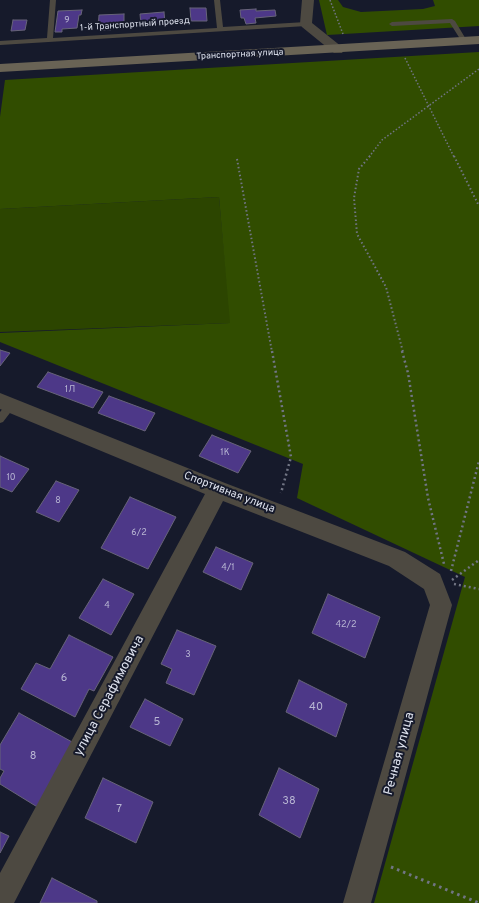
<!DOCTYPE html>
<html>
<head>
<meta charset="utf-8">
<style>
	body { margin:0 }
	canvas { display:block; background:#161a2b }
</style>
</head>
<body>
<canvas width="479" height="903"></canvas>
<script>
const c = document.querySelector('canvas').getContext('2d');
c.lineJoin = 'round';
function fillPath(path, color) { c.fillStyle = color; c.fill(path, 'evenodd'); }
const poly = rows => new Path2D(rows.map(r => 'M' + r).join(''));
function trace(path, color, width, dash) { c.strokeStyle = color; c.lineWidth = width; c.lineCap = dash ? 'butt' : 'round'; c.setLineDash(dash || []); c.stroke(path); }
function drawText(font, color, halo, rows, align = 'center') {
  c.font = font + ' Overpass,sans-serif'; c.lineWidth = 4; c.setLineDash([]); c.textBaseline = 'middle'; c.strokeStyle = halo; c.fillStyle = color; for (const [text, x, y, turn = 0] of rows) {
    c.save(); c.translate(x, y); c.rotate((+turn || 0) * Math.PI / 180); c.textAlign = isNaN(turn) ? turn : align; if (halo) c.strokeText(text, 0, 0); c.fillText(text, 0, 0); c.restore();
  }
}
fillPath(poly([
	[219,197,231,323,0,332,0,209]
]), '#2c4500');
fillPath(poly([
	[319,0,338,0,343,7,361,12,423,9,435,6,433,0,479,0,479,26,327,35],
	[479,52,479,903,374,903,465,577,297,498,303,464,0,342,0,333,230,323,219,197,0,209,0,117,5,80]
]), '#314d00');
const building = poly([
	[190,8,206,8,207,21,191,21,190,8],
	[256,9,256,11,275,10,276,16,255,18,256,23,246,24,244,18,241,18,240,10,256,9],
	[82,10,81,15,79,15,77,28,62,29,62,32,55,32,58,11,82,10],
	[164,12,165,23,141,25,140,14,164,12],
	[124,14,124,26,111,26,111,30,98,30,99,15,124,14],
	[13,20,27,20,25,30,11,31,13,20],
	[0,350,10,353,0,366,0,350],
	[48,372,103,392,93,408,37,387,48,372],
	[109,396,155,413,145,431,98,413,109,396],
	[212,435,251,451,238,473,199,456,212,435],
	[0,456,29,469,12,492,0,487,0,456],
	[56,481,79,490,59,522,36,512,56,481],
	[130,497,176,517,148,569,101,548,130,497],
	[216,547,253,563,241,590,203,572,216,547],
	[103,579,134,594,111,635,79,618,103,579],
	[328,594,380,617,365,658,312,633,328,594],
	[177,630,216,646,194,695,166,683,172,669,161,664,177,630],
	[69,635,113,657,94,691,89,689,75,717,21,689,36,663,50,669,69,635],
	[299,680,347,704,336,737,286,712,299,680],
	[145,699,183,719,170,746,130,727,145,699],
	[19,713,74,743,39,808,0,784,0,778,4,771,0,769,0,745,19,713],
	[279,768,319,789,300,838,259,815,279,768],
	[103,778,153,802,136,843,85,818,103,778],
	[0,832,9,836,0,853,0,832],
	[52,878,97,901,97,903,40,903,52,878]
]);
fillPath(building, '#4d3888');
trace(building, '#676379', 1);
trace(poly([
	[330,0,343,34],
	[405,58,454,157],
	[369,157,382,140,479,69]
]), '#717584', 1.5, [1.5, 2]);
trace(poly([
	[370,156,359,169,354,198,357,234,386,287,403,352],
	[454,156,479,206],
	[237,159,272,352]
]), '#717584', 2, [1.5, 2.5]);
trace(poly([
	[272,351,291,457,281,493],
	[402,351,408,373,428,498,444,564],
	[451,571,479,461],
	[452,580,479,560],
	[454,584,479,589]
]), '#717584', 2.5, [2, 3]);
trace(poly([
	[391,867,479,903]
]), '#717584', 3, [2.5, 4]);
fillPath(poly([
	[50,0,56,0,53,38,217,28,214,0,220,0,223,27,306,22,309,24,306,26,0,45,0,41,47,38,50,0],
	[452,19,455,21,467,41,466,42,462,42,450,23,392,26,389,24,392,22,452,19],
	[11,401,14,402,16,405,3,422,0,423,0,412,8,402,11,401]
]), '#4d4941');
fillPath(poly([
	[302,0,314,0,312,23,342,47,344,50,342,53,334,53,302,27,300,24,302,0],
	[0,393,225,483,405,552,440,574,452,605,371,903,343,903,430,605,424,589,389,566,223,501,14,903,0,903,0,873,205,494,0,409,0,393]
]), '#4d4941');
fillPath(poly([
	[479,36,479,44,0,72,0,64,479,36]
]), '#696355');
drawText('9px', '#b8b6d3', null, [
	["9",67,21],
	["1Л",70,390],
	["1К",225,453],
	["10",11,478],
	["8",58,501],
	["6/2",139,533],
	["4/1",228,568],
	["4",107,606],
	["42/2",346,625],
	["3",188,655]
]);
drawText('9px', '#dce0ec', '#161a2b', [
	["1-й Транспортный проезд",135,25,-4],
	["Транспортная улица",240,55,-3]
]);
drawText('11px', '#dce0ec', '#161a2b', [
	["Спортивная улица",229,493,21]
]);
drawText('11px', '#b8b6d3', null, [
	["6",64,679],
	["40",316,708],
	["5",157,723],
	["8",33,757],
	["38",289,802],
	["7",119,810]
]);
drawText('13px', '#dce0ec', '#161a2b', [
	["улица Серафимовича",110,696,-62],
	["Речная улица",400,754,-75]
]);
</script>
</body>
</html>
